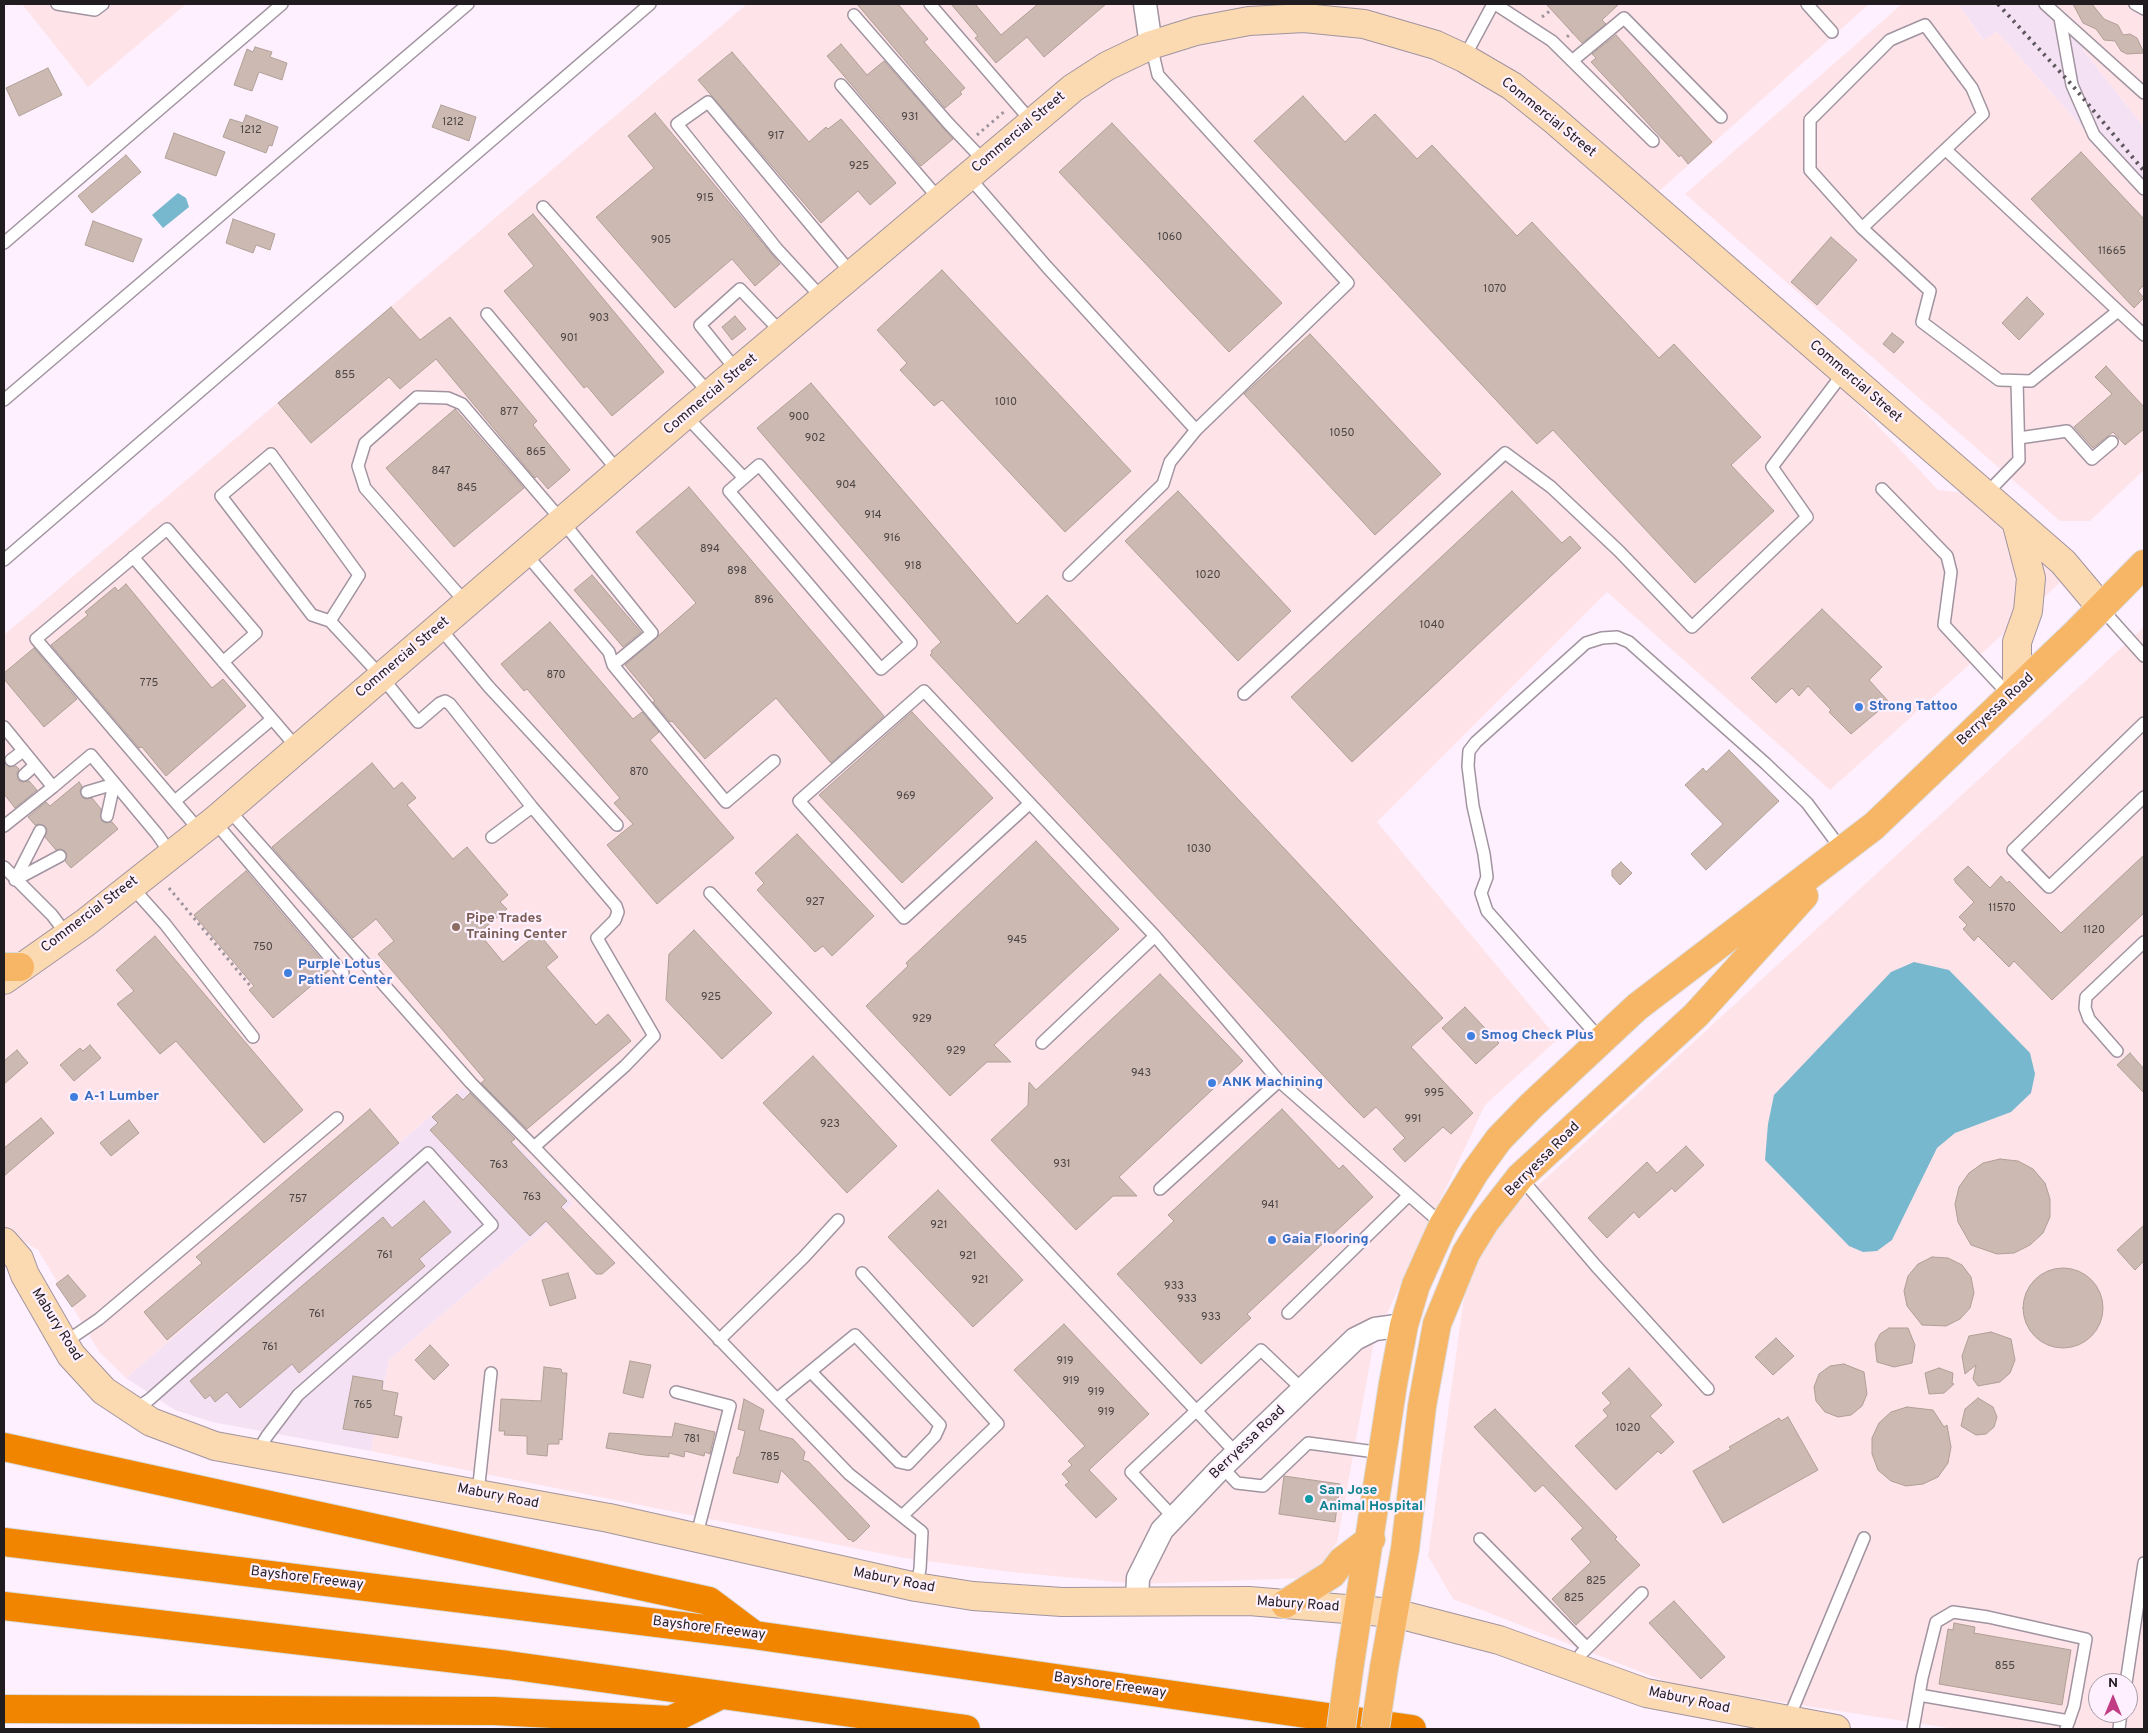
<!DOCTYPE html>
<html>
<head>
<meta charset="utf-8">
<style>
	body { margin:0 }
	#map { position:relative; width:2148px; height:1733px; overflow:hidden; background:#fef0fe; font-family:Overpass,sans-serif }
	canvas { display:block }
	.frame { position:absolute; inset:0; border:5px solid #211c20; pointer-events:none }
	.north { position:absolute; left:2088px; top:1673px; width:50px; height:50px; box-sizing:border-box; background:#fef0fe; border:1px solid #a69ba5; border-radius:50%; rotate:0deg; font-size:14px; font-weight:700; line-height:20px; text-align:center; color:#211c20 }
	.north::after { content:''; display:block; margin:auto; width:18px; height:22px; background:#c23e84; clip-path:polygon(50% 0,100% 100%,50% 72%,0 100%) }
</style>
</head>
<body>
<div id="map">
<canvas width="2148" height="1733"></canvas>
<div class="frame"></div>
<div class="north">N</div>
</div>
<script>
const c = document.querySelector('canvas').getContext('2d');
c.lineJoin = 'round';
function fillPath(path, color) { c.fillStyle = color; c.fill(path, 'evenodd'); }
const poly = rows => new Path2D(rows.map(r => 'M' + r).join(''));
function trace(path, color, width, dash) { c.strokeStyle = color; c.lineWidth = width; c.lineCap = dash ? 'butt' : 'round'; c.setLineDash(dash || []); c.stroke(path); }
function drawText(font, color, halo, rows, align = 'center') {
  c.font = font + ' Overpass,sans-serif'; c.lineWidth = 4.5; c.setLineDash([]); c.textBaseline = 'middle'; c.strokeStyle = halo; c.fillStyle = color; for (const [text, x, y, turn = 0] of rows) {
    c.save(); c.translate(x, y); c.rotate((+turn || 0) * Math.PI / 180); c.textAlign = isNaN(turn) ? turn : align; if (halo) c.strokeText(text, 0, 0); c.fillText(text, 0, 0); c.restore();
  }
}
fillPath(poly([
	[1958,4,2054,4,2078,23,2084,51,2144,127,2144,196,1997,32,1984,41],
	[463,1088,573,1203,389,1360,371,1451,212,1422,175,1410,126,1378]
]), '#f5e1f4');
fillPath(poly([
	[22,4,186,4,88,87],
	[747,4,1869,4,1647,202,1831,376,1938,490,1984,495,2072,572,1830,790,1607,592,1377,822,1558,1039,1485,1105,1374,1341,1337,1543,1310,1578,1138,1584,1011,1572,904,1558,371,1451,389,1360,573,1203,463,1088,126,1378,100,1353,38,1250,4,1230,4,635],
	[1902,4,1958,4,1983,40,1997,32,2144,196,2144,470,2090,521,2060,521,1685,194],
	[2054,4,2144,4,2144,127,2084,51,2078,23],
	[2144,627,2144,1729,1955,1729,1677,1686,1453,1599,1428,1556,1467,1276,1505,1216],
	[2098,1683,2128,1683,2128,1713,2098,1713]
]), '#fee4e9');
fillPath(poly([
	[178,193,186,198,189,207,163,228,152,215],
	[1914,962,1949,970,2030,1053,2035,1074,2031,1093,2011,1112,1955,1133,1937,1148,1892,1240,1877,1251,1863,1252,1849,1246,1765,1160,1768,1124,1774,1095,1891,972]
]), '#78b8ce');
const building = poly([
	[857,4,898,4,928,39,924,42,965,88,960,92,962,94,945,108,857,4],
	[951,4,975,4,1001,35,1038,4,1106,4,1044,57,1027,37,996,63,975,38,978,36,951,4],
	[1546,4,1619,4,1602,20,1606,24,1582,43,1546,4],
	[2073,4,2092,4,2104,19,2118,25,2123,35,2130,34,2137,38,2144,53,2127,54,2121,51,2115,41,2104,40,2096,29,2083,23,2073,4],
	[1616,35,1712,142,1688,164,1681,155,1679,157,1591,62,1596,58,1592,54,1616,35],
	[841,44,867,75,884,61,953,139,921,166,827,56,841,44],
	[255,47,272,52,270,57,287,63,282,80,259,72,252,91,234,85,247,49,253,52,255,47],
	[732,52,809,142,826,127,828,129,841,119,896,183,870,205,858,191,821,223,698,80,732,52],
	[48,68,62,95,19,116,6,88,48,68],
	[1303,96,1345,142,1375,114,1417,159,1432,145,1517,236,1532,222,1659,358,1674,344,1761,437,1731,465,1774,511,1695,583,1553,430,1537,444,1254,141,1303,96],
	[441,105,476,117,469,141,432,127,441,105],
	[655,113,780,264,755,286,732,259,675,308,596,217,654,168,628,136,655,113],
	[246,115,278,127,272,146,269,145,266,153,223,137,230,119,243,123,246,115],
	[1112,123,1282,303,1229,352,1059,172,1112,123],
	[174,133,225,152,216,176,165,158,174,133],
	[2081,152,2144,219,2144,285,2138,291,2144,298,2134,308,2031,199,2081,152],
	[126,155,141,172,92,213,78,196,126,155],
	[533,214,664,372,612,416,587,386,584,388,504,291,534,266,508,234,533,214],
	[233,219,275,234,270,250,256,245,253,253,226,243,233,219],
	[93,221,142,239,133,262,85,245,93,221],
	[1831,237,1857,260,1817,305,1791,282,1831,237],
	[942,270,1131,471,1065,532,942,400,934,406,900,370,907,363,877,330,942,270],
	[2027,297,2044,314,2019,340,2002,323,2027,297],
	[391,307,420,340,450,317,537,421,533,425,570,470,548,489,537,476,535,478,436,359,400,389,389,377,311,443,278,403,391,307],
	[735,316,746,329,732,340,722,327,735,316],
	[1892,333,1904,342,1894,353,1883,344,1892,333],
	[1310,334,1441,474,1375,535,1244,394,1310,334],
	[2106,366,2144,407,2144,429,2125,445,2113,432,2093,448,2074,427,2112,394,2095,377,2106,366],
	[811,383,1017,624,1047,595,1443,1018,1411,1047,1473,1113,1451,1134,1443,1127,1405,1162,1393,1149,1405,1138,1376,1107,1364,1118,1350,1104,930,655,932,653,931,651,941,642,757,428,811,383],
	[455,409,524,488,454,547,386,468,455,409],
	[689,487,884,716,831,763,776,698,705,759,672,721,670,722,653,702,655,701,625,665,696,603,636,532,689,487],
	[1178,491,1291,611,1238,661,1125,541,1178,491],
	[1512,491,1562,543,1570,536,1581,548,1352,762,1291,697,1512,491],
	[592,575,641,632,623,647,574,590,592,575],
	[126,584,212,688,223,679,246,706,166,776,142,747,139,748,51,645,88,615,85,612,115,587,118,591,126,584],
	[1822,609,1882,667,1869,680,1889,702,1851,734,1829,712,1831,710,1808,686,1799,696,1792,688,1776,703,1751,678,1822,609],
	[550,622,633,719,642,712,659,732,650,740,734,838,657,904,607,845,633,824,614,803,620,798,527,689,524,691,501,664,550,622],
	[34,648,77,699,44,727,4,679,4,673,34,648],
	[912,712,993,798,902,883,819,795,912,712],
	[1729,750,1779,801,1706,870,1691,854,1723,824,1685,785,1703,768,1706,772,1729,750],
	[4,762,9,767,16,766,19,769,17,773,18,780,22,782,29,781,37,790,15,808,4,794,4,762],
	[372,763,394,789,402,782,416,798,407,805,453,859,467,847,508,895,500,902,507,909,479,933,503,962,538,933,558,957,546,967,596,1025,608,1014,631,1041,527,1129,481,1083,485,1080,378,954,394,941,376,919,353,938,272,847,372,763],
	[79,782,82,786,80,791,82,797,86,799,92,798,101,809,102,821,106,823,112,822,118,829,71,868,65,861,66,852,61,849,56,850,45,837,47,831,46,827,40,824,35,825,28,817,46,802,50,806,79,782],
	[797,834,874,916,832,956,823,946,815,952,757,890,764,883,755,873,797,834],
	[1036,841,1119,929,994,1045,1011,1062,987,1062,950,1096,866,1006,908,966,906,963,1036,841],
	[2144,855,2144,913,2052,1000,2014,961,2009,967,1978,936,1974,941,1963,929,1967,925,1959,917,1974,902,1956,883,1954,879,1968,866,1990,888,2001,876,2007,883,2009,881,2061,933,2144,855],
	[1621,862,1632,873,1620,885,1612,876,1612,870,1621,862],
	[246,871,330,970,273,1018,249,990,254,986,194,915,246,871],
	[694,930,772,1013,722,1059,666,1000,669,954,694,930],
	[155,936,303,1110,264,1143,176,1041,160,1054,117,1004,134,991,116,970,155,936],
	[1160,974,1243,1061,1119,1177,1137,1196,1113,1196,1076,1230,991,1140,1028,1105,1029,1082,1036,1090,1160,974],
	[1465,1007,1499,1043,1476,1064,1442,1028,1465,1007],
	[90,1045,101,1058,74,1081,60,1065,80,1048,83,1051,90,1045],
	[17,1050,28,1063,4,1084,4,1061,17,1050],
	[2130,1053,2144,1069,2144,1093,2117,1065,2130,1053],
	[813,1056,897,1146,847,1193,763,1103,813,1056],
	[470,1093,515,1139,511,1142,567,1201,561,1207,615,1263,602,1274,596,1274,546,1221,530,1236,430,1130,438,1123,432,1117,457,1094,463,1100,470,1093],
	[370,1109,399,1143,167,1340,144,1312,202,1263,196,1257,370,1109],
	[1282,1109,1339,1169,1343,1165,1373,1197,1247,1314,1251,1318,1201,1364,1117,1274,1174,1221,1168,1215,1282,1109],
	[41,1118,54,1133,4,1176,4,1148,41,1118],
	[129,1120,139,1133,111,1156,100,1143,129,1120],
	[1686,1146,1704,1165,1675,1192,1672,1188,1639,1218,1634,1212,1607,1238,1588,1218,1647,1162,1657,1173,1686,1146],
	[2000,1159,2018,1161,2033,1169,2045,1183,2050,1199,2050,1217,2043,1233,2030,1245,2014,1253,1997,1254,1971,1245,1958,1222,1955,1204,1959,1187,1969,1173,1983,1163,2000,1159],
	[938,1190,1023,1280,973,1327,888,1237,938,1190],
	[424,1201,451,1232,419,1259,425,1266,299,1373,292,1364,240,1408,227,1392,215,1402,210,1395,205,1399,190,1381,383,1217,392,1228,424,1201],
	[2144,1225,2144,1261,2135,1270,2117,1250,2144,1225],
	[1932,1257,1948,1258,1962,1265,1971,1277,1974,1293,1970,1308,1960,1319,1946,1326,1922,1325,1907,1306,1904,1291,1908,1276,1918,1264,1932,1257],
	'2023 1308a40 40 0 1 1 80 0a40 40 0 1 1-80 0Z',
	[568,1273,576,1298,550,1306,542,1280,568,1273],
	[68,1275,86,1296,72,1307,56,1284,68,1275],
	[1064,1324,1149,1414,1089,1470,1117,1499,1096,1518,1065,1485,1069,1482,1062,1474,1072,1465,1068,1461,1085,1446,1014,1370,1064,1324],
	[1889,1328,1908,1328,1915,1345,1912,1363,1894,1367,1877,1362,1875,1344,1880,1334,1889,1328],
	[1991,1332,2011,1339,2015,1360,2010,1373,2000,1382,1978,1386,1973,1379,1976,1365,1965,1374,1962,1356,1969,1336,1991,1332],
	[1776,1338,1794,1356,1773,1375,1755,1357,1776,1338],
	[430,1345,449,1365,434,1380,415,1360,430,1345],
	[630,1361,651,1365,643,1398,623,1393,630,1361],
	[1844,1364,1864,1372,1867,1394,1862,1406,1851,1415,1838,1417,1825,1412,1816,1401,1814,1387,1819,1374,1830,1366,1844,1364],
	[544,1367,561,1369,562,1373,567,1373,562,1440,559,1439,559,1444,548,1444,547,1456,527,1454,527,1436,504,1435,505,1431,499,1431,501,1399,541,1401,544,1367],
	[1629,1368,1662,1405,1650,1416,1674,1442,1661,1454,1658,1451,1616,1490,1575,1446,1608,1416,1603,1410,1611,1403,1602,1393,1629,1368],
	[1939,1368,1953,1373,1952,1383,1954,1384,1944,1393,1929,1394,1925,1373,1939,1368],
	[353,1376,383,1381,382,1390,398,1393,394,1415,402,1417,398,1438,343,1429,353,1376],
	[1978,1398,1993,1407,1997,1417,1994,1427,1986,1434,1976,1435,1961,1426,1965,1409,1978,1398],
	[744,1399,764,1410,759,1430,793,1439,805,1452,803,1460,809,1462,870,1526,857,1539,853,1542,850,1539,849,1540,781,1470,778,1483,733,1473,737,1457,739,1457,745,1431,738,1429,744,1399],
	[1907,1407,1933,1410,1944,1427,1947,1425,1951,1447,1948,1463,1938,1477,1923,1484,1906,1486,1891,1481,1878,1470,1872,1454,1872,1438,1879,1423,1891,1412,1907,1407],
	[1495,1409,1617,1537,1615,1539,1640,1565,1576,1625,1552,1599,1591,1562,1571,1539,1583,1528,1543,1485,1535,1492,1474,1427,1495,1409],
	[1788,1417,1818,1470,1723,1523,1693,1471,1731,1449,1729,1447,1779,1418,1781,1421,1788,1417],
	[675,1423,715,1432,710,1454,705,1452,704,1456,685,1451,684,1457,669,1453,669,1457,644,1455,606,1448,609,1433,672,1437,675,1423],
	[1284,1476,1340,1484,1335,1522,1279,1514,1284,1476],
	[1674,1601,1725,1657,1701,1679,1649,1623,1674,1601],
	[1954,1623,1975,1627,1974,1633,2071,1650,2062,1705,1939,1684,1948,1629,1953,1630,1954,1623]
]);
fillPath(building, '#ccbab2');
trace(building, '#b1a097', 1);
const lane = poly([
	[57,4,95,10,103,4],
	[930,4,1032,122],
	[1495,4,1552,41,1653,141],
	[1807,4,1832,32],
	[2045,4,2144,93],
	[2135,4,2144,9],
	[854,15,948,123,985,162],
	[2060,18,2072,85,2094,135,2144,189],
	[1151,45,1158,75,1348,283,1196,430],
	[1464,58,1493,4],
	[1572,61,1624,18,1721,117],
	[841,85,940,200],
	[1946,150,2144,335],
	[968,176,1047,267,1196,430,1170,462,1163,484,1069,575],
	[543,207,710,394],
	[1862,228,1810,170,1810,120,1890,40,1925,25,1972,88,1983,114,1862,228,1930,291,1922,322,1999,380,2031,381,2118,311],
	[4,243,282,4],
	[823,299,777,249,677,124,708,102,852,274],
	[487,314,619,472],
	[737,371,700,325,740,289,782,333],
	[4,400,468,4],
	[685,415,744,478,729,491,881,669,911,643,759,465,744,478],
	[2019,438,2067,431,2092,459,2112,442],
	[1882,489,1947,556,1951,572,1944,625,2010,696],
	[1985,495,2019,460,2017,381],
	[525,553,609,652,613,665,726,802,774,761],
	[133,557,298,749],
	[4,560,650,4],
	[467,604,365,488,358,466,365,443,417,397,448,398,462,404,563,522,652,633,613,665],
	[2101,608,2144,656],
	[330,621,359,575,271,454,221,496,312,615,330,621,381,676,418,722,440,703,445,701,450,704,532,807,616,906,618,912,615,920,597,938,654,1036,625,1066,534,1147,849,1474,922,1532,920,1569,916,1587],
	[439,627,489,687,617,825],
	[1244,694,1505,453,1551,487,1619,551,1692,627,1807,517,1772,467,1844,372],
	[2144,723,2013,850,2049,887,2144,797],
	[4,727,53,787,91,755,157,834,171,854],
	[11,760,23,751],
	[24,775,35,765],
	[87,792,114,784,107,816],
	[175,801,272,719],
	[1029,804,904,918,799,801,924,691,1155,936,1279,1081,1443,1225],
	[228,809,471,1083,534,1147],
	[214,821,343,973],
	[4,826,53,787],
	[200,831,36,639,167,529,256,633,223,662],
	[492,837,532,807],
	[4,867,52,915,67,935],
	[15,880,40,831],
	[15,880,60,856],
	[131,886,165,924,253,1037],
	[710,893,1236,1453],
	[1601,1040,1487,911,1481,893,1487,877,1484,854,1473,806,1468,766,1469,751,1476,742,1586,643,1602,638,1617,637,1629,642,1765,763,1807,803,1842,850],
	[1042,1043,1155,936],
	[2117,1051,2089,1019,2085,1008,2086,997,2144,942],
	[1520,1177,1596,1266,1708,1389],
	[1160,1189,1279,1081],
	[862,1273,998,1424,902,1516],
	[1288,1313,1408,1196],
	[719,1340,804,1257,838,1220],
	[64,1343,99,1319,337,1118],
	[676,1392,730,1406,696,1538],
	[777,1399,855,1335,940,1425,935,1436,908,1464,899,1462,811,1372],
	[133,1411,150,1399,428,1153,492,1225,298,1395,267,1436,256,1454],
	[1222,1467,1237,1483,1263,1486,1308,1443,1383,1453],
	[478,1493,491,1373],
	[1174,1518,1131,1472,1261,1350,1303,1390],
	[1480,1539,1587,1648],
	[1581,1654,1642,1593],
	[2126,1683,2144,1563],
	[1919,1695,2069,1721],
	[1788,1720,1864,1538],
	[1913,1729,1922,1678,1936,1622,1953,1612,1988,1617,2086,1639,2074,1706,2066,1729],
	[2119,1729,2121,1713]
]);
const street = poly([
	[1145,4,1151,45],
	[1137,1602,1138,1578,1162,1530,1222,1467,1355,1339,1375,1329,1404,1325]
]);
const secondary = poly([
	[2016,521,2031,578,2028,611,2017,642,2017,689],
	[4,980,85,923,214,821,685,415,1073,88,1107,66,1151,45,1196,31,1249,21,1304,18,1364,24,1436,45,1464,58,1512,86,1553,119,2063,562,2100,606],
	[4,1242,19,1259,25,1275,71,1355,104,1391,151,1422,215,1446,609,1518,916,1587,973,1596,1062,1602,1249,1601,1394,1613,1499,1640,1646,1693,1836,1729]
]);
const primary = poly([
	[4,967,20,967],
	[1285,1604,1332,1574,1342,1561,1371,1539],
	[1350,1663,1393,1384,1404,1325,1416,1285,1433,1247,1443,1225,1475,1172,1499,1139,1531,1106,1637,1007,1874,826,2076,633,2144,564],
	[1384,1668,1405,1549,1422,1406,1437,1324,1466,1253,1485,1222,1520,1177,1696,1015,1804,896]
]);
const highway = poly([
	[4,1447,709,1601,753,1634],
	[4,1542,754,1635,1412,1729],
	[4,1606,508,1665,966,1729],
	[4,1709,494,1711,671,1720,721,1695]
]);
trace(lane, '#a194a0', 14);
trace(street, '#a194a0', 25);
trace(secondary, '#a194a0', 30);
trace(primary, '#dbdbdb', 30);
trace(highway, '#dbdbdb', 30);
trace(poly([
	[1542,17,1551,10],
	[1567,37,1572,32],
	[977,135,1005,111],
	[169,888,252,988]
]), '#9e949e', 3, [2.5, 4]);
trace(lane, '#fff', 11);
trace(street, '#fff', 22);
trace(secondary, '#fbdab2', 28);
trace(primary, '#f7b666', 28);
trace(highway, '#f18500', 28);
trace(poly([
	[1998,4,2072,85,2144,171]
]), '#5f575e', 4, [2.5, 5]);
const primaryBridge = poly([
	[1341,1729,1350,1663],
	[1375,1729,1384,1668]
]);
trace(primaryBridge, '#dbdbdb', 30, []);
trace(primaryBridge, '#f7b666', 28);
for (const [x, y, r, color] of [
	[1859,707,5,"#3f7fe0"],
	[456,927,5,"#8d6e63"],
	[288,973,5,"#3f7fe0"],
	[1471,1036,5,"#3f7fe0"],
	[1212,1083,5,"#3f7fe0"],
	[74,1097,5,"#3f7fe0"],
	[1272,1240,5,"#3f7fe0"],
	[1309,1499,5,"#0f9aa8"]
]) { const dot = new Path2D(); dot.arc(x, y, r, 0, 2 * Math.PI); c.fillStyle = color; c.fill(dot); trace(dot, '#fef0fe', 2); }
drawText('11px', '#4c4444', null, [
	["931",910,118],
	["1212",453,123],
	["1212",251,131],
	["917",776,137],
	["925",859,167],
	["915",705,199],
	["1060",1170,238],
	["905",661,241],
	["11665",2112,252],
	["1070",1495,290],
	["903",599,319],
	["901",569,339],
	["855",345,376],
	["1010",1006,403],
	["877",509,413],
	["900",799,418],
	["1050",1342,434],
	["902",815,439],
	["865",536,453],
	["847",441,472],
	["904",846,486],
	["845",467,489],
	["914",873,516],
	["916",892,539],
	["894",710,550],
	["918",913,567],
	["898",737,572],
	["1020",1208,576],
	["896",764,601],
	["1040",1432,626],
	["870",556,676],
	["775",149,684],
	["870",639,773],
	["969",906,797],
	["1030",1199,850],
	["927",815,903],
	["11570",2002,909],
	["1120",2094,931],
	["945",1017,941],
	["750",263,948],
	["925",711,998],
	["929",922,1020],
	["929",956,1052],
	["943",1141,1074],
	["995",1434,1094],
	["991",1413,1120],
	["923",830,1125],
	["931",1062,1165],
	["763",499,1166],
	["763",532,1198],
	["757",298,1200],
	["941",1270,1206],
	["921",939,1226],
	["761",385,1256],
	["921",968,1257],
	["921",980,1281],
	["933",1174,1287],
	["933",1187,1300],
	["761",317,1315],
	["933",1211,1318],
	["761",270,1348],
	["919",1065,1362],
	["919",1071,1382],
	["919",1096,1393],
	["765",363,1406],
	["919",1106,1413],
	["1020",1628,1429],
	["781",692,1440],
	["785",770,1458],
	["825",1596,1582],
	["825",1574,1599],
	["855",2005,1667]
]);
drawText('14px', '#211c20', '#fef0fe', [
	["Commercial Street",1548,118,39],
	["Commercial Street",1019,133,-40],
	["Commercial Street",1855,382,41],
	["Commercial Street",711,395,-40],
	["Commercial Street",403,658,-40],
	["Berryessa Road",1996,710,-43],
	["Commercial Street",90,915,-37],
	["Berryessa Road",1543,1160,-45],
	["Mabury Road",56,1325,58],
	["Berryessa Road",1248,1443,-44],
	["Mabury Road",498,1497,11],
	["Bayshore Freeway",307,1579,7],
	["Mabury Road",894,1581,11],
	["Mabury Road",1298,1605,4],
	["Bayshore Freeway",709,1629,7],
	["Bayshore Freeway",1110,1686,8],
	["Mabury Road",1689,1701,12]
]);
drawText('bold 14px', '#366cbe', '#fef0fe', [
	["Strong Tattoo",1869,707],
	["Purple Lotus",298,965],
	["Patient Center",298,981],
	["Smog Check Plus",1481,1036],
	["ANK Machining",1222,1083],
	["A-1 Lumber",84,1097],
	["Gaia Flooring",1282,1240]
], 'left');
drawText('bold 14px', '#785e54', '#fef0fe', [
	["Pipe Trades",466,919],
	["Training Center",466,935]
], 'left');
drawText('bold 14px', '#0d838f', '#fef0fe', [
	["San Jose",1319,1491],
	["Animal Hospital",1319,1507]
], 'left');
</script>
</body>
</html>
